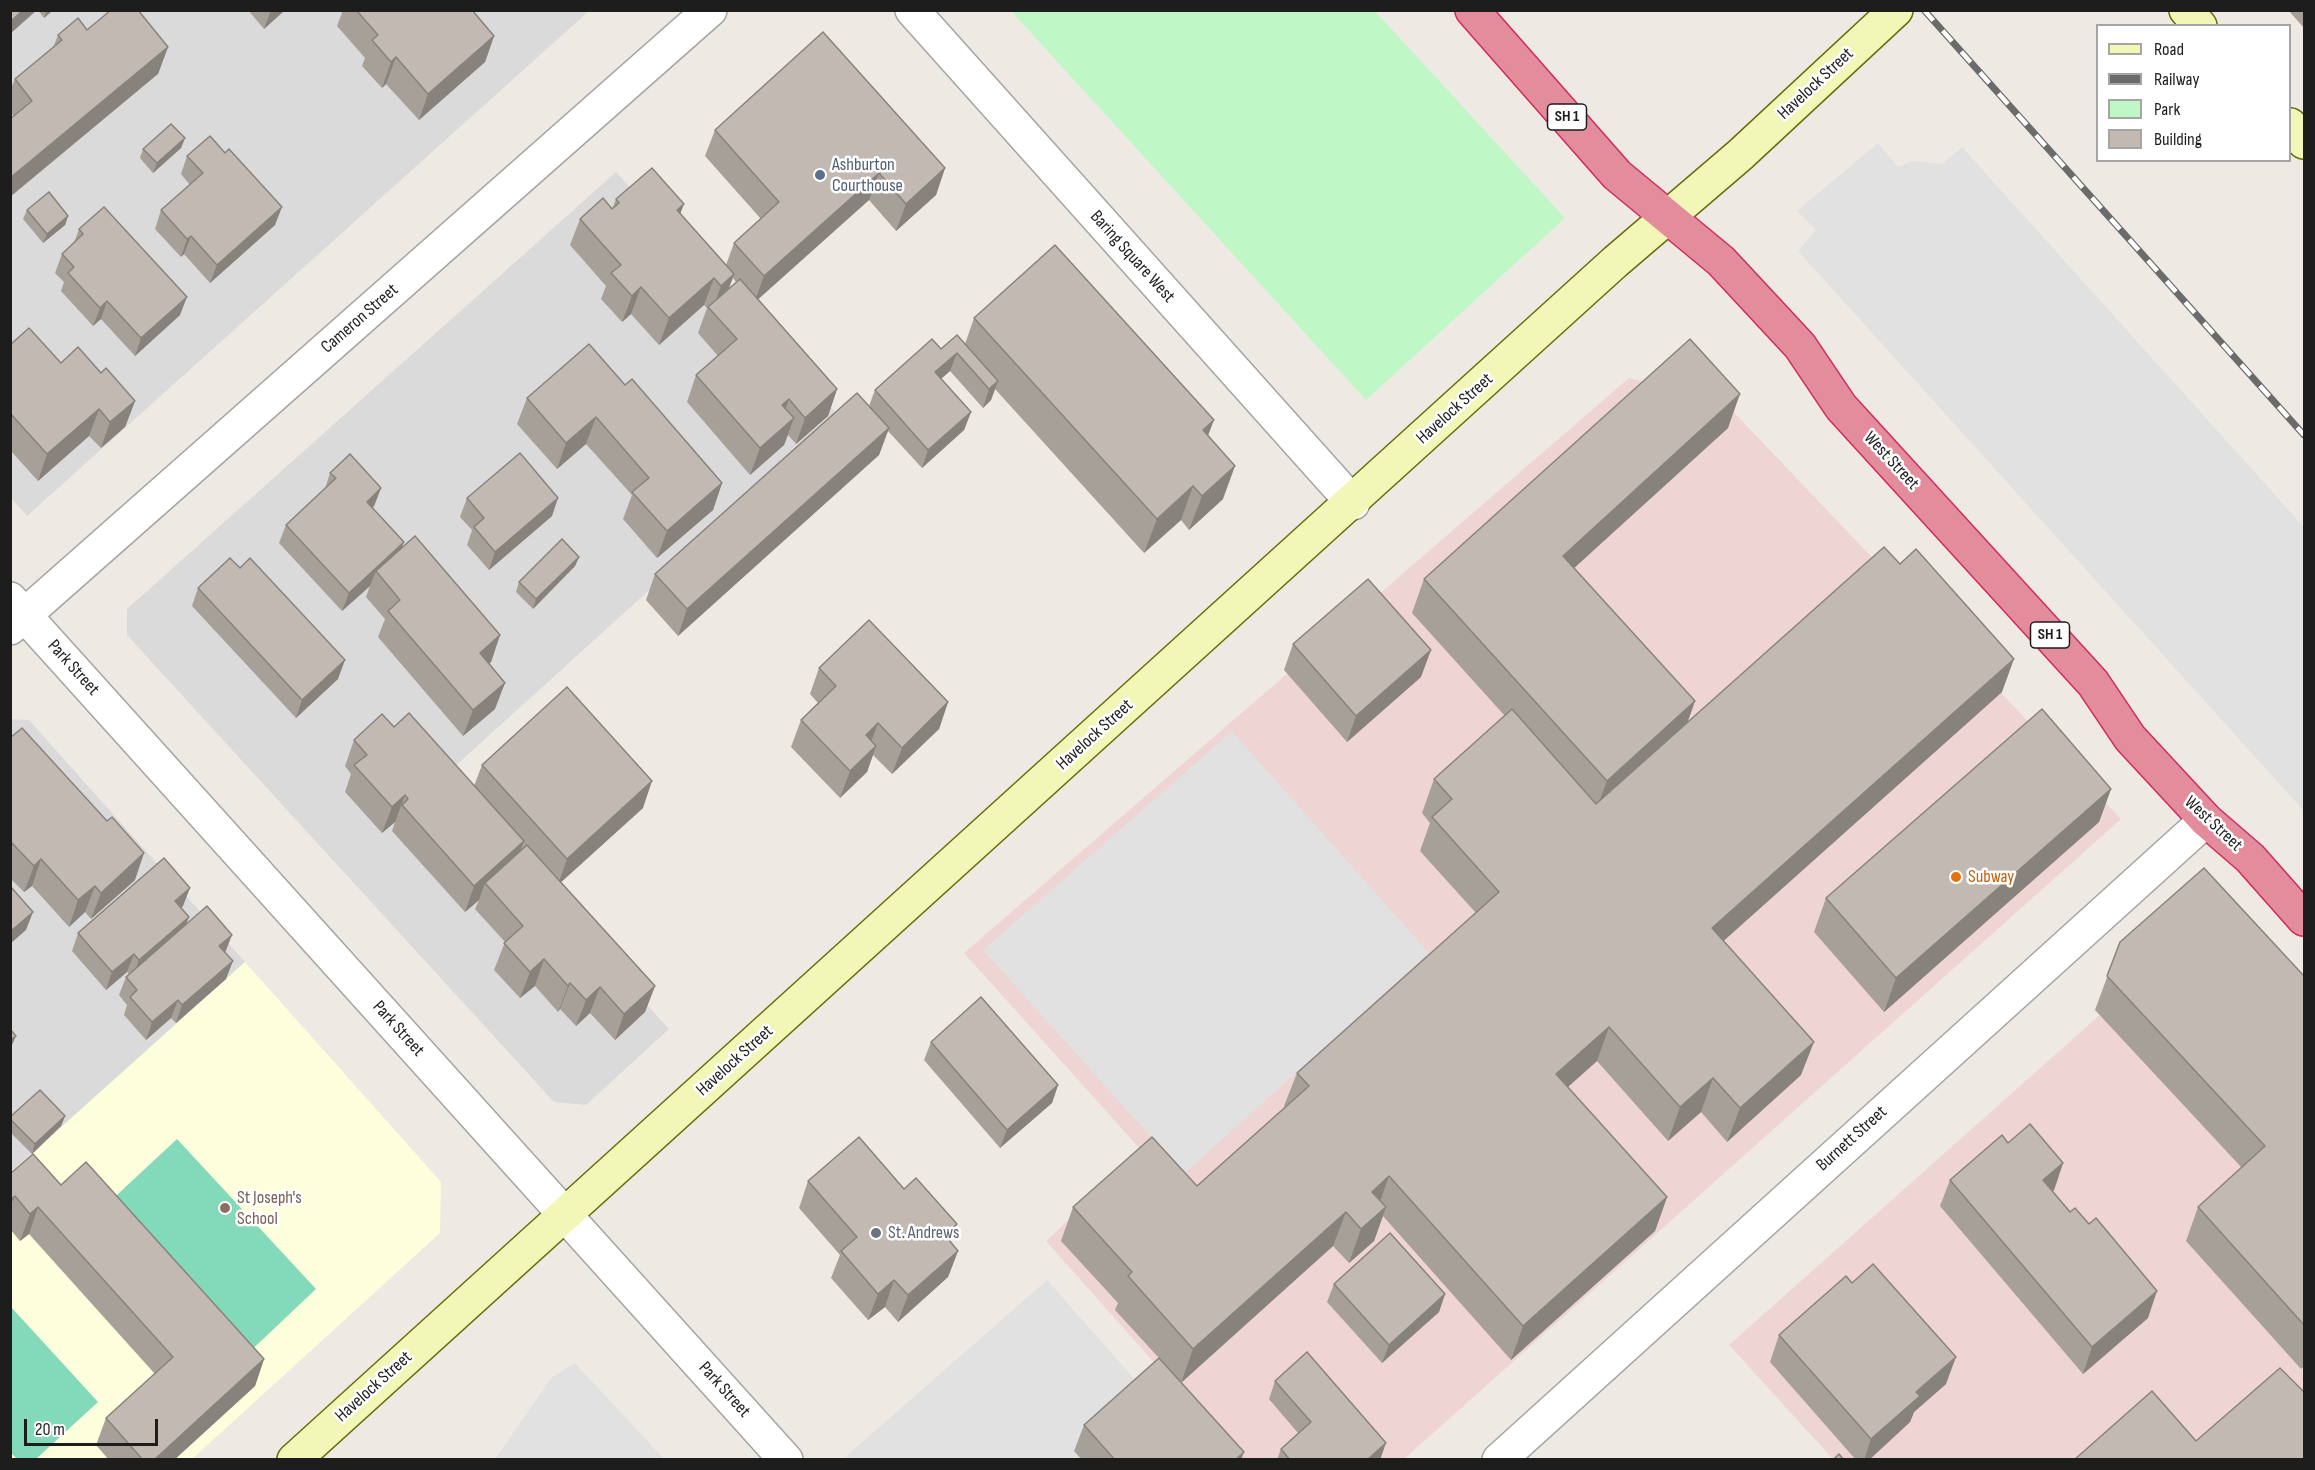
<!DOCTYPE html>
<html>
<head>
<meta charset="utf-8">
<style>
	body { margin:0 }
	#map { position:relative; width:2315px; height:1470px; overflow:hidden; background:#eeeae3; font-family:"Sofia Sans Condensed",sans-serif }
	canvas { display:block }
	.frame { position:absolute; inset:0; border:12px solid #1d1d1d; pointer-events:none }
	.legend { position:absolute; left:2096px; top:24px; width:195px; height:138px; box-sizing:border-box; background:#fff; border:2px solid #a5a5a5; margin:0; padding:8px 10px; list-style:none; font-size:18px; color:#1d1d1d }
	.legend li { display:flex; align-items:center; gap:12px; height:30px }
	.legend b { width:30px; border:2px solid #a5a5a5 }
	.scale { position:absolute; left:24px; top:1419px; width:134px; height:27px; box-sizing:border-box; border:3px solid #1d1d1d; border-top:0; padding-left:8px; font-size:18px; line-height:21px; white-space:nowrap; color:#1d1d1d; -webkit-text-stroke:4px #fff; paint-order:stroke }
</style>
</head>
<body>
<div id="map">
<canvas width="2315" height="1470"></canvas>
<div class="frame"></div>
<ul class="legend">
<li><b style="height:8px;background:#f2f7b7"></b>Road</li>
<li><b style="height:8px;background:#6b6b6b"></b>Railway</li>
<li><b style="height:16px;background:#c0f7c6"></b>Park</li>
<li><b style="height:16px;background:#c2bab2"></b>Building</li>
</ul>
<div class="scale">20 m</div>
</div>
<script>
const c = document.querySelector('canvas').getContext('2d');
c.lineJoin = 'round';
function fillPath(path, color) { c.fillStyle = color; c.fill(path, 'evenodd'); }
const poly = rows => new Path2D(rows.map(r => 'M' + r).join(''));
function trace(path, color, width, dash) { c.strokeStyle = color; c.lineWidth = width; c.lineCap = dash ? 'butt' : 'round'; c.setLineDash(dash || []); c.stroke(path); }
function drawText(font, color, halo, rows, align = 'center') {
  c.font = font + ' "Sofia Sans Condensed",sans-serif'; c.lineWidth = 5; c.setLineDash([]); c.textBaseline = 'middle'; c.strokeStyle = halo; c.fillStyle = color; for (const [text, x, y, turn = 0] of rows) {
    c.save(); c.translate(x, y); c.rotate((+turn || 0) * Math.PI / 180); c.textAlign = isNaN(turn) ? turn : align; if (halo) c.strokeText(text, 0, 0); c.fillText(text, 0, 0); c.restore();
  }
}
fillPath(poly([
	[11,11,589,11,27,516,11,498],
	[616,172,840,417,441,779,669,1029,586,1105,554,1102,127,635,127,609],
	[10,719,29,720,245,962,11,1173]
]), '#dbdada');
fillPath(poly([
	[1629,378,1726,404,2121,819,1404,1459,1240,1459,1046,1241,1142,1151,964,953],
	[2202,924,2304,1036,2304,1459,1833,1459,1729,1345]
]), '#eed4d2');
fillPath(poly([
	[245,962,441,1182,440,1233,192,1459,11,1459,10,1173]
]), '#fdfedb');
fillPath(poly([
	[1011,11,1375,11,1565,218,1366,400]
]), '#c0f7c6');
fillPath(poly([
	[177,1139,316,1289,242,1359,103,1208],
	[11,1307,98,1402,36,1459,17,1459,11,1453]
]), '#83daba');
fillPath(poly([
	[1878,143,1898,167,1913,161,1942,164,1962,147,2304,527,2304,811,1798,251,1816,230,1797,211],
	[1232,731,1429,953,1184,1174,983,950],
	[1047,1280,1152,1399,1083,1459,843,1459],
	[575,1363,664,1459,495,1459,552,1377]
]), '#e1e1e1');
const street = poly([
	[912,10,1353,503],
	[10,599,786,1460],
	[10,628,710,10],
	[1499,1460,2206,820]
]);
const secondary = poly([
	[2186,10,2200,26],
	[2290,125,2304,142],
	[294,1460,1615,262,1740,155,1896,10]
]);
const highway = poly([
	[1472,10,1617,175,1721,261,1800,346,1841,407,2093,683,2130,738,2206,820,2250,858,2304,919]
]);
trace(street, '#a4a4a4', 36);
trace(secondary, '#626f08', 36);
trace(highway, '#d12a60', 36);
trace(street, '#fff', 33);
trace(secondary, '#f2f7b7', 33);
trace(highway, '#e38c9b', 33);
const rail = poly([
	[1924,10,2304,435]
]);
trace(rail, '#6b6b6b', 7);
trace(rail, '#fff', 4.5, [14]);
fillPath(poly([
	[38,10,53,10,44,18],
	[248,10,285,10,264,29],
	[343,10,472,10,494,36,485,62,419,120,386,84,382,88,362,66,365,58,337,26],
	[2288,10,2304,10,2304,28],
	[87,30,168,47,158,74,14,116,10,112,10,90,15,79,53,48,58,35],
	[715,130,945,168,936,195,896,231,869,200,758,299,837,389,828,416,796,444,788,435,784,445,750,475,687,402,696,375,718,356,698,333,707,308,704,305,659,345,631,314,622,322,601,299,606,286,570,245,580,219,612,209,616,199,680,213,726,265,734,243,761,219,705,156],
	[733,278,736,282,729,288],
	[185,138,181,148,153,173,140,158,143,149],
	[187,156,275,225,210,283,184,254,181,257,155,229,161,210,190,185,181,174],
	[27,210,68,216,65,225,43,243,23,219],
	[79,229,180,315,135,356,101,319,93,326,61,291,64,282,55,273,62,254,74,243],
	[974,318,1208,436,1223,499,1189,530,1181,520,1144,553,995,389,991,400,983,408,950,371,941,379,971,412,964,430,922,468,888,431,879,455,678,636,646,600,655,574,869,406,875,390,941,349,965,344],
	[10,345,61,363,101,373,135,401,125,427,101,448,89,436,38,481,10,450],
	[625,385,722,483,713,510,657,558,623,519,632,495,586,444,557,469,517,424,527,398],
	[1728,428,1574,568,1695,701,1687,723,2002,692,1723,941,1801,1075,1727,1142,1701,1112,1668,1141,1597,1061,1568,1087,1667,1197,1655,1231,1511,1360,1383,1216,1374,1241,1349,1263,1333,1246,1181,1382,1241,1460,1082,1460,1074,1451,1084,1425,1159,1358,1115,1310,1118,1303,1061,1241,1073,1207,1197,1186,1285,1107,1284,1106,1297,1073,1476,913,1420,851,1430,823,1422,813,1434,779,1505,716,1412,613,1424,579],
	[330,473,381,488,374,506,373,508,402,548,500,635,491,662,489,664,495,709,463,736,378,637,385,619,366,597,370,586,342,611,279,543,286,525,325,489],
	[467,498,552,516,489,570,467,545,472,530,460,517],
	[579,557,575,566,533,609,516,592,519,582],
	[198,588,338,679,296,718,192,606],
	[1293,644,1421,677,1347,742,1284,670],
	[819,668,948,702,939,729,892,774,873,755,867,772,840,798,791,747,801,720,818,703,810,694],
	[394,727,474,786,482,765,643,808,561,882,655,986,645,1012,615,1040,590,1013,576,1026,560,1009,558,1012,535,986,520,998,494,970,505,942,475,909,479,900,465,912,392,831,395,822,382,833,345,792,351,774,345,766,354,740],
	[10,738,135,880,91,919,85,912,69,927,32,886,24,892,10,878],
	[2111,789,2099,822,1884,1012,1814,932,1826,898],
	[183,906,181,908,186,925,225,953,226,979,176,1023,171,1018,146,1040,124,1015,127,1005,119,995,126,977,129,974,127,972,106,990,72,951,78,933],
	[2120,942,2304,976,2304,1366,2301,1369,2186,1241,2198,1207,2242,1168,2095,1010],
	[931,1042,1058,1085,1052,1103,1000,1148,924,1060],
	[65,1116,61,1126,32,1154,10,1132,10,1117],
	[2008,1143,2063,1163,2054,1190,2052,1191,2148,1318,2083,1374,1940,1206,1950,1180],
	[10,1174,61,1185,264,1359,255,1386,174,1460,109,1460,96,1445,106,1418,155,1374,29,1234,20,1241,10,1229],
	[808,1181,904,1189,957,1224,950,1241,958,1251,948,1277,898,1322,885,1307,868,1320,831,1278,840,1255,799,1208],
	[1334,1284,1445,1294,1439,1312,1382,1363,1327,1302],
	[1779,1335,1946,1384,1914,1412,1910,1422,1869,1460,1856,1460,1770,1362],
	[1275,1381,1380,1460,1277,1460,1281,1449,1298,1433,1269,1399]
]), '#a7a099');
fillPath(poly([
	[23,10,37,10,10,34,10,22],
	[47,10,53,10,44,18],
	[271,10,285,10,264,29],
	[494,36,485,62,419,120,428,94],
	[168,47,158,74,10,197,10,178],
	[396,57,386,84,382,88,391,62],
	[185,138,181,148,153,173,157,163],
	[945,168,936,195,896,231,906,204],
	[879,173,869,200,754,303,764,276],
	[684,204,674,230,677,210],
	[282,207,275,225,210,283,217,265],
	[68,216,65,225,43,243,47,234],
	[191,236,184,254,181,257,187,239],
	[734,274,724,301,712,311,721,286],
	[714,278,704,305,659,345,669,318],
	[641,287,631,314,622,322,632,296],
	[187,297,180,315,135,356,141,338],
	[107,301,101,319,93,326,100,308],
	[957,353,950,371,928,390,935,372],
	[998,381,991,400,983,408,989,389],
	[837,389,828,416,796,444,805,418],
	[1740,394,1728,428,1551,589,1563,556],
	[789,399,779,426,782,405],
	[135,401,125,427,101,448,110,422],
	[99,409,89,436,38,481,47,454],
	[971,412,964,430,922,468,928,450],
	[596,417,586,444,557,469,566,443],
	[794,418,784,445,750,475,760,448],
	[1214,420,1201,454,1203,430],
	[889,428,879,455,678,636,687,609],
	[1235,466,1223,499,1189,530,1202,496],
	[722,483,713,510,657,558,667,531],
	[1193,486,1181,520,1144,553,1157,519],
	[381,488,374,506,360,520,367,502],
	[558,498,552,516,489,570,495,552],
	[404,542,397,561,376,571,370,586,342,611,349,593],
	[579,557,575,566,533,609,536,599],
	[500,635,491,662,470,680,480,653],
	[1431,650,1421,677,1347,742,1356,716],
	[2014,659,2002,692,1700,962,1712,928],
	[345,660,338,679,296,718,302,700],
	[505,683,495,709,463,736,473,710],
	[1695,701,1683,735,1594,815,1607,781],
	[948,702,939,729,892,774,902,748],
	[878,723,868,750,866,735],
	[876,746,867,772,840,798,850,771],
	[652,781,643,808,558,885,567,859],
	[2111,789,2099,822,1884,1012,1896,978],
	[405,795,395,822,382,833,392,807],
	[524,841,514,867,485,883,479,900,465,912,474,886],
	[144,853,135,880,91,919,101,893],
	[41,859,32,886,24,892,34,866],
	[95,886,85,912,69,927,78,900],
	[190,888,183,906,169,919,175,901],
	[33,912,26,930,10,944,10,932],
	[189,917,182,935,132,978,139,960],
	[232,935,225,953,219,946],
	[134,954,127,972,106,990,112,972],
	[544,959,535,986,520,998,530,972],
	[233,961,226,979,176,1023,182,1005],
	[570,983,560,1009,558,1012,568,986],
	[655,986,645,1012,615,1040,624,1014],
	[600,987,590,1013,576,1026,586,1000],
	[178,1000,171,1018,146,1040,152,1022],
	[1609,1027,1597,1061,1544,1108,1556,1074],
	[16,1036,12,1045,10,1046,10,1040],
	[1814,1042,1801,1075,1727,1142,1740,1108],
	[1713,1078,1701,1112,1668,1141,1680,1107],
	[1058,1085,1052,1103,1000,1148,1007,1130],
	[65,1116,61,1126,32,1154,35,1144],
	[2063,1163,2054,1190,2034,1207,2043,1180],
	[1389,1176,1377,1210,1372,1192],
	[15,1196,10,1207,10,1200],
	[1667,1197,1655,1231,1511,1360,1523,1326],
	[38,1207,29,1234,20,1241,30,1214],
	[1386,1207,1374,1241,1349,1263,1361,1229],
	[1346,1212,1333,1246,1181,1383,1193,1349],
	[957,1224,947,1250,945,1235],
	[958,1251,948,1277,898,1322,908,1295],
	[894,1280,885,1307,868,1320,878,1294],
	[2157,1291,2148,1318,2083,1374,2092,1347],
	[1445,1294,1439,1312,1382,1363,1389,1345],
	[1956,1357,1946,1384,1914,1412,1910,1422,1869,1460,1864,1460,1871,1439,1916,1392],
	[264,1359,255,1386,174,1460,154,1460],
	[1386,1443,1380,1460,1367,1460],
	[1244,1452,1241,1460,1235,1460]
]), '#88827d');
const building = poly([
	[10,10,23,10,10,22,10,10],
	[111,10,138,10,168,47,10,178,10,119,32,101,15,79,62,40,58,35,78,18,87,30,111,10],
	[356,10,472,10,494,36,428,94,396,57,391,62,372,40,378,35,356,10],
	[823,32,945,168,906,204,879,173,764,276,734,243,779,202,715,130,823,32],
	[171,124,185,138,157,163,143,149,171,124],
	[210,136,225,153,229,149,282,207,217,265,191,236,187,239,161,210,203,173,187,156,210,136],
	[652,168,684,204,677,210,734,274,721,286,714,278,669,318,641,287,632,296,611,273,621,265,580,219,603,198,612,209,619,203,616,199,652,168],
	[49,192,68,216,47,234,27,210,49,192],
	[104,207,187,297,141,338,107,301,100,308,68,273,74,267,62,254,83,234,79,229,104,207],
	[1055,245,1214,420,1203,430,1235,466,1202,496,1193,486,1157,519,974,318,1055,245],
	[740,279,837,389,805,418,789,399,782,405,794,418,760,448,696,375,737,339,708,307,740,279],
	[29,328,61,363,78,347,101,373,106,368,135,401,110,422,99,409,47,454,10,413,10,345,29,328],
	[957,335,998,381,989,389,957,353,935,372,971,412,928,450,875,390,932,339,941,349,957,335],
	[1690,339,1740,394,1563,556,1695,701,1607,781,1424,579,1690,339],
	[589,344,625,385,632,379,722,483,667,531,632,492,649,478,596,417,566,443,527,398,589,344],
	[857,393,889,428,687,609,655,574,857,393],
	[520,453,558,498,495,552,474,527,484,518,467,498,520,453],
	[350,454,381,488,367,502,404,542,349,593,286,525,336,478,330,473,350,454],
	[415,536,500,635,480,653,505,683,473,710,388,611,400,600,376,571,415,536],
	[562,539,579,557,536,599,519,582,562,539],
	[1884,547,1900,564,1916,549,2014,659,1712,928,1814,1042,1740,1108,1713,1078,1680,1107,1609,1027,1556,1074,1667,1197,1523,1326,1389,1176,1372,1192,1386,1207,1361,1229,1346,1212,1193,1349,1128,1276,1132,1272,1073,1207,1152,1137,1197,1186,1309,1086,1297,1073,1499,892,1432,817,1452,799,1434,779,1512,709,1596,804,1884,547],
	[230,558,240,568,250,558,345,660,302,700,198,588,230,558],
	[1368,579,1431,650,1356,716,1293,644,1368,579],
	[869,620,948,702,902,748,878,723,866,735,876,746,850,771,801,720,836,686,819,668,869,620],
	[567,687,652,781,567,859,482,765,567,687],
	[2042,709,2111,789,1896,978,1826,898,2042,709],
	[409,713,524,841,474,886,402,805,408,799,405,795,392,807,354,765,367,755,354,740,382,714,394,727,409,713],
	[22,728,107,821,112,817,144,853,101,893,95,886,78,900,41,859,34,866,10,841,10,738,22,728],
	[527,845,655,986,624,1014,600,987,586,1000,570,983,568,986,544,959,530,972,504,943,523,926,485,883,527,845],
	[164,858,190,888,175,901,189,917,139,960,134,954,112,972,78,933,164,858],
	[2204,868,2304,976,2304,1325,2198,1207,2265,1146,2107,976,2120,942,2204,868],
	[10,886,33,912,10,932,10,886],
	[207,906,232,935,219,946,233,961,182,1005,178,1000,152,1022,130,997,137,990,126,977,207,906],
	[981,997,1058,1085,1007,1130,931,1042,981,997],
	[10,1029,16,1036,10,1040,10,1029],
	[40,1090,65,1116,35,1144,10,1119,10,1117,40,1090],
	[2030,1124,2063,1163,2043,1180,2070,1212,2075,1208,2089,1224,2096,1218,2157,1291,2092,1347,1950,1180,2002,1135,2008,1143,2030,1124],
	[859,1137,904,1189,916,1178,957,1224,945,1235,958,1251,908,1295,894,1280,878,1294,841,1251,857,1237,808,1181,859,1137],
	[33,1154,61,1185,86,1162,264,1359,154,1460,143,1460,106,1418,173,1357,38,1207,30,1214,15,1196,10,1200,10,1174,33,1154],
	[1390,1233,1445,1294,1389,1345,1334,1284,1390,1233],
	[1873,1264,1956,1357,1916,1392,1920,1396,1871,1439,1779,1335,1846,1276,1852,1283,1873,1264],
	[1307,1352,1386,1443,1367,1460,1290,1460,1281,1449,1311,1422,1275,1381,1307,1352],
	[1159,1358,1244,1452,1235,1460,1115,1460,1084,1425,1159,1358],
	[2280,1368,2304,1392,2304,1460,2074,1460,2152,1391,2196,1441,2280,1368],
	[1839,1454,1844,1460,1833,1460,1839,1454]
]);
fillPath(building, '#c2bab2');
trace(building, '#88827d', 1.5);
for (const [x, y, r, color] of [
	[820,175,6,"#5c6f8a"],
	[1956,877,6,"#e8710a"],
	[225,1208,6,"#8d6e63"],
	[876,1233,6,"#6b7280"]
]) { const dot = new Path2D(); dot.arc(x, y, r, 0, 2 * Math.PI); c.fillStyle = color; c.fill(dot); trace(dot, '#fff', 2); }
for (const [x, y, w] of [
	[1567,117,39],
	[2050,635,39]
]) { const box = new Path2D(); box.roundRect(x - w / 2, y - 13, w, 26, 4.5); c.fillStyle = '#fff'; c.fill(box); trace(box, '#1d1d1d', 1.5); }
drawText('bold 16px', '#1d1d1d', null, [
	["SH 1",1567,117],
	["SH 1",2050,635]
]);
drawText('18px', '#1d1d1d', '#fff', [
	["Havelock Street",1816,84,-43],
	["Baring Square West",1132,257,48],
	["Cameron Street",360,319,-41],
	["Havelock Street",1455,409,-42],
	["West Street",1891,461,47],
	["Park Street",73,668,48],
	["Havelock Street",1095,735,-42],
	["West Street",2213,824,43],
	["Park Street",398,1029,48],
	["Havelock Street",735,1061,-42],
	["Burnett Street",1852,1139,-42],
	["Havelock Street",374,1387,-42],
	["Park Street",724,1390,48]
]);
drawText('18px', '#4e5e75', '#fff', [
	["Ashburton",832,165],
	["Courthouse",832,186]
], 'left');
drawText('18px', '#c56008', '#fff', [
	["Subway",1968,877]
], 'left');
drawText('18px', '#785e54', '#fff', [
	["St Joseph's",237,1198],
	["School",237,1219]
], 'left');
drawText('18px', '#5b616d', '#fff', [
	["St. Andrews",888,1233]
], 'left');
</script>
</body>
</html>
